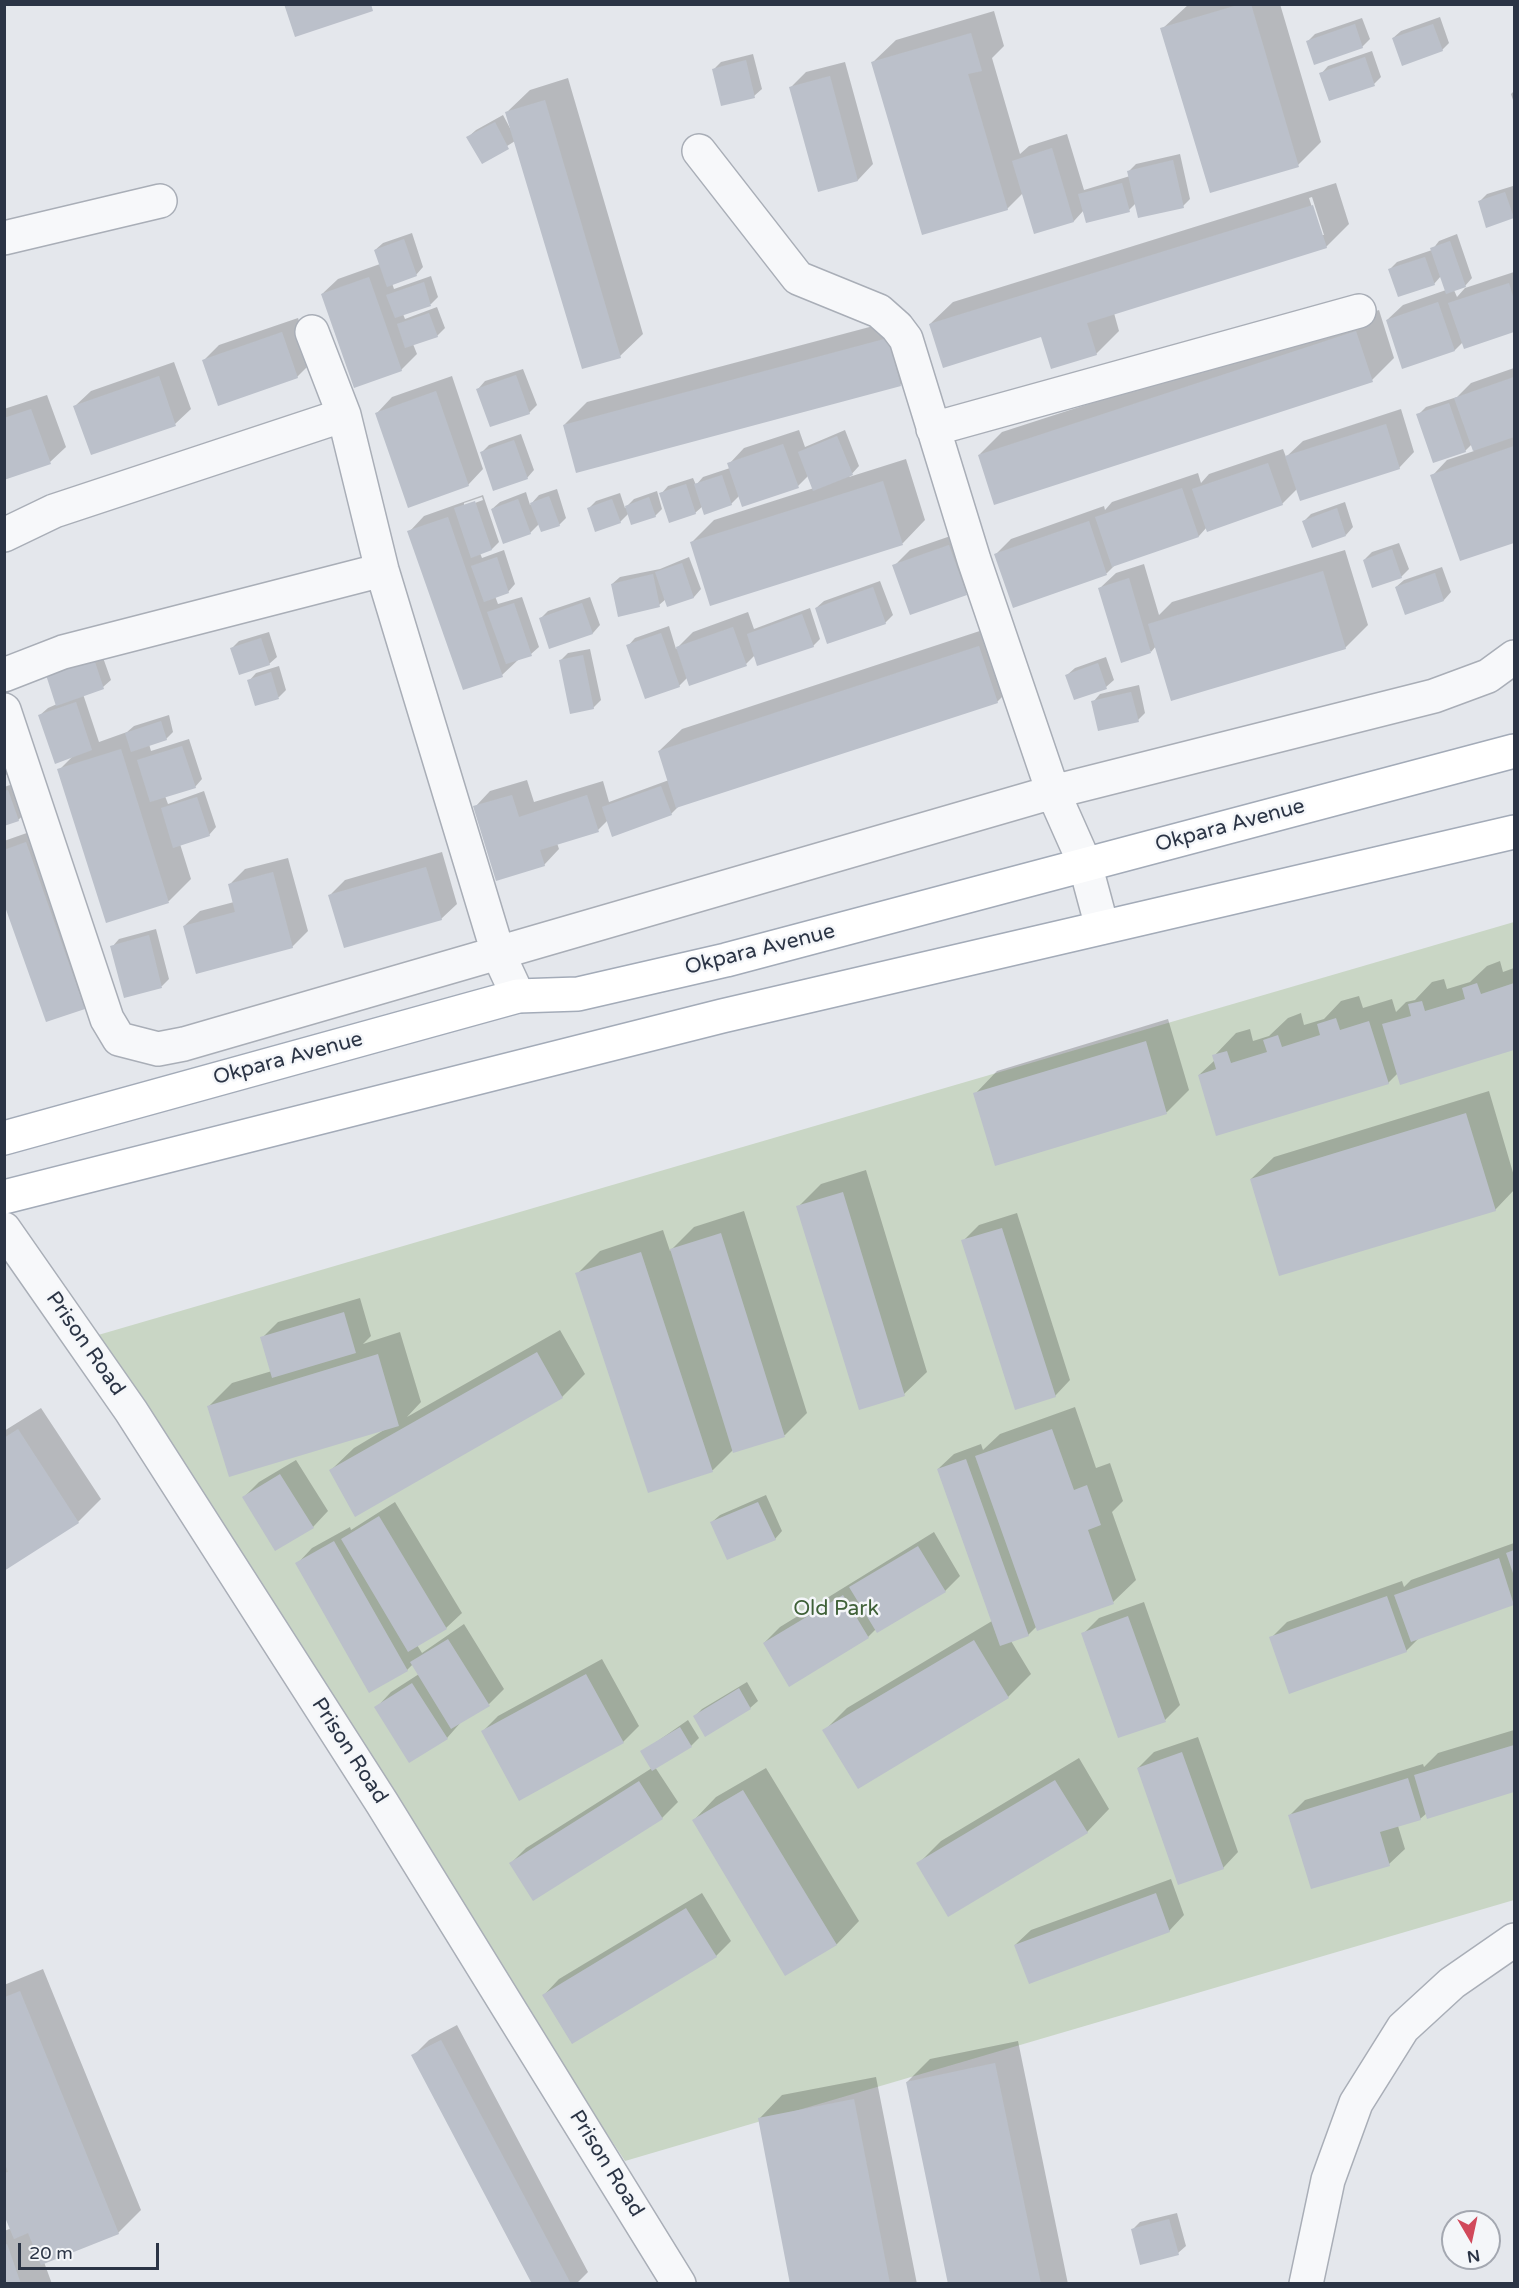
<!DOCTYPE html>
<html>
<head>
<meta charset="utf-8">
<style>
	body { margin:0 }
	#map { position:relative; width:1519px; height:2288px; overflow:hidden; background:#e4e7ec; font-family:"Varela Round",sans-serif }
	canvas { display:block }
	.frame { position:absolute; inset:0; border:6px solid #2b3445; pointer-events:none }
	.north { position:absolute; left:1441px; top:2210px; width:60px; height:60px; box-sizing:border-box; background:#f4f6f9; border:2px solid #a4a8b1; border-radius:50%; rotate:171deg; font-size:16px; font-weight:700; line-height:24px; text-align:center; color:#2b3445 }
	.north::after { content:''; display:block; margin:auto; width:21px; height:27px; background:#d1495b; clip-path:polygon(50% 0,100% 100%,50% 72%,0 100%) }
	.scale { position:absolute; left:18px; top:2243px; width:141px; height:27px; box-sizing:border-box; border:3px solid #2b3445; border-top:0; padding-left:8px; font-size:18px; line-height:21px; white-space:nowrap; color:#2b3445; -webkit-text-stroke:4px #f4f6f9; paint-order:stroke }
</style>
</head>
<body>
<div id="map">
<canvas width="1519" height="2288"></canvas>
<div class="frame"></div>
<div class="north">N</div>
<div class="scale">20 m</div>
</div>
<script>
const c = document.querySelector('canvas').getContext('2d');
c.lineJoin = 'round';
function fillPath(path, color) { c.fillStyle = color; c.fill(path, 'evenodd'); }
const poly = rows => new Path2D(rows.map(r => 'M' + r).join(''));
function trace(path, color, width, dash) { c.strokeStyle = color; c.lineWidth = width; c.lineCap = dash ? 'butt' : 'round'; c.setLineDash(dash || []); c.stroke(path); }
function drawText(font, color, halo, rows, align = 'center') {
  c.font = font + ' "Varela Round",sans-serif'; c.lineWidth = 5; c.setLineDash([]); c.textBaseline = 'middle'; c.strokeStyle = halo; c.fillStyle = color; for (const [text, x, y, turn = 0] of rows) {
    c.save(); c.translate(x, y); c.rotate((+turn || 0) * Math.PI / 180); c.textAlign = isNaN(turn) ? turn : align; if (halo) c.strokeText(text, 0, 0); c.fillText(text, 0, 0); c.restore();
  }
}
fillPath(poly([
	[1514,922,1514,1900,625,2161,81,1340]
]), '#c9d6c5');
fillPath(poly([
	[1189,4,1280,4,1321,142,1298,165,1162,29],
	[994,11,1004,46,992,58,1020,154,1029,146,1067,134,1084,190,1130,176,1129,171,1136,164,1180,154,1190,199,1183,206,1136,203,1129,210,1084,210,1074,221,1035,232,1023,193,1007,209,873,62,896,40],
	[1440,17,1449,43,1442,50,1393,38,1401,31],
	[1362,18,1370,39,1362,47,1308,41,1315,34],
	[1372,51,1381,77,1374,84,1321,74,1328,66],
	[753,54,762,89,754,96,713,70,721,62],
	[845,62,873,164,858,180,819,190,791,87,806,72],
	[568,78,643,334,620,356,515,141,482,162,468,137,476,130,503,115,511,130,507,112,530,90],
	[1514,91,1514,103,1511,94],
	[1336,183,1349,224,1326,247,1114,313,1119,331,1096,354,1041,335,930,324,953,302],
	[1312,197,1324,235,1321,235,1309,198],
	[1513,186,1513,217,1479,202,1487,194],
	[412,233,423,267,416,275,392,283,394,289,431,276,438,297,431,304,403,314,405,319,437,307,445,328,437,336,413,344,417,354,401,370,322,294,338,279,380,264,375,250,383,243],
	[1457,234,1472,278,1465,286,1454,290,1457,297,1465,288,1514,272,1514,330,1465,347,1463,342,1455,350,1403,367,1387,320,1403,305,1446,290,1441,276,1434,284,1390,269,1397,262,1432,250,1439,241],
	[1379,310,1394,358,1372,380,979,455,1002,432],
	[911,316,923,362,900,385,564,425,587,402],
	[298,318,313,361,297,377,204,360,219,345],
	[174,362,191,409,175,424,75,406,91,391],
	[1514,368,1514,542,1461,560,1432,476,1447,460,1474,451,1472,444,1465,451,1418,415,1426,407,1457,397,1471,383],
	[523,369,537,405,529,413,478,389,485,381],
	[452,376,483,469,468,485,377,413,392,397],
	[47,395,66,447,50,462,4,478,4,409],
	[1401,409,1414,452,1399,468,1298,488,1282,504,1207,527,1199,536,1116,564,1107,573,1014,606,996,554,1011,539,1104,506,1105,510,1112,502,1198,473,1201,483,1209,474,1283,449,1286,457,1303,441],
	[799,430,805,447,845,430,859,466,849,477,906,459,925,520,903,543,711,604,691,543,714,520,814,488,809,475,798,486,740,495,731,504,703,506,695,513,661,494,668,486,693,478,696,485,703,477,730,468,729,464,744,448],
	[521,434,534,470,527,478,482,452,489,445],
	[557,489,566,518,559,525,539,524,530,533,492,509,500,502,526,492,530,505,539,495],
	[657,491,662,509,655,516,629,513,620,522,589,508,596,501,620,493,625,508,634,499],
	[483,495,499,542,492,549,480,553,482,558,504,550,515,584,508,592,495,596,498,604,522,597,539,647,531,654,518,660,502,675,409,532,424,516],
	[482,497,483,500,464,507,464,503],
	[1345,502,1353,527,1346,535,1304,521,1311,514],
	[965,531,981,578,966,593,894,566,910,550],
	[1399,543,1409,569,1401,577,1364,560,1372,552],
	[1345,550,1368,625,1345,648,1156,646,1151,652,1100,588,1116,573,1144,564,1159,615,1172,602],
	[689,557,701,589,694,597,668,605,666,599,659,605,612,584,620,577,660,569],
	[1442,567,1451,592,1444,600,1396,587,1404,580],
	[880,581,893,615,885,623,816,608,824,601],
	[590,597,600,625,593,633,550,647,540,619,548,611],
	[810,608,820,639,813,646,755,655,746,664,688,677,679,686,628,646,635,638,669,626,676,649,693,632,748,612,754,629],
	[1001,624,1020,679,997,702,679,806,671,814,608,820,598,830,557,843,559,849,544,865,475,807,490,791,527,780,534,802,603,781,609,802,669,780,659,751,682,729],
	[269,632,277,657,269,664,231,649,239,641],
	[590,649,601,700,593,708,560,661,568,653],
	[101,652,111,680,103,687,83,694,99,742,127,732,134,726,169,715,173,732,166,739,149,744,151,751,189,739,202,779,195,787,165,796,168,804,204,791,216,827,209,835,180,844,191,879,169,901,107,921,59,770,74,755,40,715,48,708,57,704],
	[1106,657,1114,680,1106,687,1075,698,1067,675,1075,668],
	[279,666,286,690,279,697,256,704,249,681,256,673],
	[1139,685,1145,713,1138,720,1093,702,1100,694],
	[4,731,16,765,4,777],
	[16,783,26,813,18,820,4,825,4,787],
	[41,828,100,992,84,1007,4,900,4,841],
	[442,852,457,904,441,919,330,895,345,880],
	[288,858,308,931,292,947,184,926,200,911,234,902,230,884,245,869],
	[156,929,169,979,162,986,125,996,112,947,119,939],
	[1500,961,1503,972,1514,968,1514,1048,1401,1083,1398,1073,1388,1083,1199,1075,1215,1060,1214,1056,1236,1033,1250,1029,1253,1041,1269,1036,1288,1018,1301,1013,1304,1025,1324,1019,1341,1001,1359,996,1363,1008,1392,999,1396,1012,1406,1002,1415,1000,1432,982,1444,979,1447,989,1470,982,1487,966],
	[1168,1019,1189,1090,1167,1112,996,1164,975,1094,997,1071],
	[1489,1091,1514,1176,1514,1190,1495,1210,1251,1179,1274,1157],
	[866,1170,927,1372,904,1394,798,1207,821,1184],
	[744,1211,807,1413,785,1435,734,1449,713,1470,649,1491,577,1274,600,1251,663,1230,670,1251,694,1227],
	[1017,1213,1070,1380,1055,1396,963,1241,979,1225],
	[360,1298,371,1336,363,1344,400,1332,421,1402,407,1417,560,1330,585,1374,562,1397,356,1515,331,1470,354,1448,384,1430,209,1406,232,1383,272,1371,262,1338,278,1322],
	[1075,1407,1096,1468,1110,1463,1123,1501,1112,1512,1136,1580,1113,1602,1037,1626,1028,1635,1011,1641,1031,1674,1008,1697,858,1787,824,1731,847,1708,992,1621,938,1469,954,1454,981,1444,983,1450,1000,1434],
	[41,1408,101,1499,78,1522,4,1569,4,1431],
	[296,1460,328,1511,313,1527,243,1498,259,1482],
	[766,1495,782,1531,775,1539,712,1522,720,1515],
	[395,1502,462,1613,446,1628,417,1645,422,1653,464,1624,504,1689,489,1704,462,1721,447,1738,410,1761,376,1708,391,1692,419,1674,413,1664,407,1670,297,1564,312,1548,350,1527,351,1530],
	[934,1532,960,1576,945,1591,876,1629,868,1637,764,1643,780,1627],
	[1514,1543,1514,1604,1420,1637,1406,1651,1271,1638,1287,1622,1402,1581,1404,1587,1411,1580],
	[1144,1602,1180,1705,1165,1720,1083,1634,1099,1618],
	[602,1659,639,1726,623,1742,519,1799,483,1731,498,1716],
	[747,1682,758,1701,750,1708,695,1716,702,1709],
	[688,1720,699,1738,691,1746,655,1767,678,1802,662,1818,534,1899,511,1863,526,1848,652,1768,642,1752],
	[1514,1730,1514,1791,1428,1817,1427,1813,1420,1819,1398,1826,1405,1849,1389,1864,1290,1815,1305,1800,1423,1764,1424,1767,1438,1753],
	[1198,1737,1238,1852,1223,1868,1138,1768,1154,1752],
	[1079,1758,1109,1809,1087,1832,918,1864,941,1841],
	[766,1768,859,1921,837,1944,786,1974,694,1820,716,1797],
	[1171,1879,1184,1915,1169,1931,1015,1945,1031,1930],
	[702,1893,731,1941,716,1956,544,1995,559,1979],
	[43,1969,141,2210,118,2233,44,2262,52,2284,4,2284,4,2231,12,2228,4,2211,4,1985],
	[457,2025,588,2272,576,2284,534,2284,413,2056,429,2040],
	[1018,2041,1068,2284,949,2284,907,2082,930,2059],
	[876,2077,917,2284,792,2284,760,2118,782,2095],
	[1177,2213,1186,2246,1178,2253,1132,2230,1140,2222]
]), '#0003');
fillPath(poly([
	[284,4,371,4,373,11,295,37],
	[1241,4,1251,4,1299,167,1210,193,1160,28],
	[1355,24,1363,48,1314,65,1306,41],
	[1433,24,1443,51,1402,66,1392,38],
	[971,33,982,71,968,74,1008,210,922,235,871,62],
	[1365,57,1375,86,1329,101,1319,73],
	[746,60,755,98,721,106,712,69],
	[830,76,858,181,818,192,789,87],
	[545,100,621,358,582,369,505,112],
	[495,122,509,149,482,164,466,137],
	[1052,148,1074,222,1034,234,1012,161],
	[1173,160,1184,208,1138,218,1127,171],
	[1122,183,1130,212,1086,223,1078,194],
	[1505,192,1514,218,1486,228,1478,201],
	[1313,205,1327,248,1087,323,1097,355,1051,369,1041,337,943,368,929,324],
	[404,239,417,276,387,287,374,250],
	[1450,241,1466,287,1446,294,1430,248],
	[1425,257,1435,285,1398,297,1388,269],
	[369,277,402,371,354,388,321,294],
	[424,282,431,306,395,318,386,295],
	[1509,283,1514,300,1514,332,1464,349,1448,303],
	[1438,302,1455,351,1402,369,1386,320],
	[429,313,438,337,405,348,397,324],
	[1356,331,1373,382,994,505,978,455],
	[282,332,298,378,218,406,202,360],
	[888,338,901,386,576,473,563,425],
	[516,375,530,414,490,427,476,389],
	[159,376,176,426,91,455,73,406],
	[1514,377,1514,437,1473,451,1454,398],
	[436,391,469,486,408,508,375,413],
	[1449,403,1466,452,1433,463,1416,414],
	[31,409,51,464,4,480,4,418],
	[1386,424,1400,469,1300,501,1285,456],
	[837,436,853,475,813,491,798,452],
	[514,440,528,479,493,491,480,452],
	[783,444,799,488,742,507,727,463],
	[1514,446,1514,543,1460,561,1430,475],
	[1268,463,1283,505,1207,532,1192,489],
	[722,475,732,505,704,515,694,484],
	[883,481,903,545,710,606,690,542],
	[686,484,696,514,669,523,659,493],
	[1182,488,1199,537,1112,567,1095,517],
	[549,496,560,526,541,532,530,503],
	[649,497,656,517,631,525,625,506],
	[518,499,531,534,503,544,491,509],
	[612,499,621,523,595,532,587,508],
	[475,501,492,550,471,558,454,508],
	[1337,508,1346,536,1312,548,1302,521],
	[448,517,503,677,463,690,407,531],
	[1089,521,1107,575,1013,608,994,554],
	[949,545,967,595,910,615,892,565],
	[1392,549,1402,578,1372,588,1363,560],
	[497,557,509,593,484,602,471,566],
	[682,563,694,598,667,607,655,572],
	[1323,571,1346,649,1171,701,1148,624],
	[1435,573,1444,601,1405,615,1395,587],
	[653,574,660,607,618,617,611,584],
	[1129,578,1151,653,1121,663,1098,588],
	[873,587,886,624,827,644,815,608],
	[514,603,532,656,506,664,487,612],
	[582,603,593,634,549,649,539,618],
	[802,614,814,647,757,666,747,634],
	[733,627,747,666,689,686,676,647],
	[661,633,680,687,645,699,626,645],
	[261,638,270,665,239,675,230,648],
	[979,646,998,703,676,808,658,751],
	[583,655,594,709,570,714,559,660],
	[94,659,104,689,56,706,46,675],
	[1098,663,1107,689,1074,700,1065,675],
	[271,672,279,699,255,706,247,680],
	[1131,692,1139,722,1098,731,1091,701],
	[76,702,92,750,55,764,38,715],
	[161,721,167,740,131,752,125,733],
	[182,746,196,788,150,802,137,760],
	[121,749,169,903,106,923,57,769],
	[661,786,672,815,612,837,602,807],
	[8,790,19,821,4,826,4,791],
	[512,795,519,817,587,795,599,832,540,850,545,866,496,881,473,806],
	[197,797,210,836,173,848,161,808],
	[26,842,85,1009,46,1022,4,904,4,850],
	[426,867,442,920,344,948,328,895],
	[273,872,293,948,196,974,183,926,235,912,228,884],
	[149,935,162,988,124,998,110,946],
	[1477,983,1481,994,1514,983,1514,1050,1400,1085,1382,1024,1411,1016,1408,1004,1422,1001,1425,1011,1465,999,1462,988],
	[1336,1018,1340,1030,1369,1021,1389,1084,1216,1136,1198,1075,1216,1069,1212,1055,1227,1051,1231,1063,1267,1052,1263,1040,1278,1035,1282,1047,1320,1035,1317,1024],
	[1146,1041,1167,1114,995,1166,973,1093],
	[1466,1113,1496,1211,1279,1276,1250,1179],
	[843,1192,905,1396,859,1410,796,1206],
	[1002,1228,1056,1397,1015,1410,961,1240],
	[721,1233,785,1437,733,1453,670,1249],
	[641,1252,713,1472,648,1493,575,1273],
	[344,1312,356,1353,272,1378,260,1337],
	[537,1352,563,1398,355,1517,329,1470],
	[378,1354,399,1426,229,1477,207,1406],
	[18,1429,79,1523,4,1571,4,1438],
	[1052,1429,1074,1490,1087,1485,1101,1525,1088,1530,1114,1604,1037,1631,975,1456],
	[966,1459,1029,1636,1000,1646,937,1469],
	[280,1474,314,1528,275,1551,242,1497],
	[758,1502,776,1540,727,1560,710,1522],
	[379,1516,447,1629,408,1652,341,1539],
	[334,1541,408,1671,369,1693,295,1563],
	[918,1546,946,1592,877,1633,849,1587],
	[1514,1550,1514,1576,1506,1553],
	[1499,1558,1514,1605,1411,1642,1394,1595],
	[843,1595,869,1638,789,1687,763,1643],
	[1387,1596,1407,1652,1289,1694,1269,1637],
	[1128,1616,1166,1722,1118,1738,1081,1633],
	[448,1639,490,1706,451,1729,410,1662],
	[974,1640,1009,1698,858,1789,822,1730],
	[586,1674,624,1743,519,1801,481,1731],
	[412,1683,448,1739,409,1763,374,1707],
	[739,1688,751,1709,705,1737,693,1716],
	[680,1727,692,1747,652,1771,640,1751],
	[1514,1745,1514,1792,1427,1819,1414,1775],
	[1182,1752,1224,1869,1178,1885,1137,1768],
	[1408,1778,1421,1820,1380,1832,1390,1866,1311,1889,1288,1815],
	[1055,1780,1088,1833,948,1917,916,1863],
	[639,1781,663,1819,533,1901,509,1863],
	[743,1790,837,1945,785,1976,692,1820],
	[1156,1893,1170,1932,1029,1984,1014,1945],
	[686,1908,717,1957,572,2044,542,1995],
	[20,1991,119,2234,41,2265,28,2233,14,2239,4,2215,4,2173,8,2172,5,2164,5,1997],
	[441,2040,571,2284,532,2284,411,2055],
	[995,2063,1041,2284,948,2284,906,2082],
	[854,2099,890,2284,790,2284,758,2118],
	[1169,2219,1179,2255,1140,2265,1131,2229],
	[7,2244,21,2284,4,2284,4,2245]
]), '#bbc0ca');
const minor = poly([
	[699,151,798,278,879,311,897,327,906,339,974,560,1053,792,1085,864,1102,927],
	[4,238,160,201],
	[312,332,344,415,382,570,498,953,518,996],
	[933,429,1359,311],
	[4,535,54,511,344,415],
	[4,675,63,652,382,570],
	[4,710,107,1019,119,1039,158,1049,184,1044,1053,792,1434,696,1488,676,1514,657],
	[4,1229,131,1411,382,1803,679,2284],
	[1306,2284,1328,2180,1356,2103,1403,2028,1452,1983,1514,1940]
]);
const primary = poly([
	[4,1138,518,996,578,994,726,960,1514,751],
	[4,1197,722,1016,1514,832]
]);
trace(minor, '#a9aeb7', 36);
trace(primary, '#a3abb8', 36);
trace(minor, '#f7f8fa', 33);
trace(primary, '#fff', 33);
drawText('21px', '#2b3445', '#f4f6f9', [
	["Okpara Avenue",1230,826,-15],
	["Okpara Avenue",760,950,-14],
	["Okpara Avenue",288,1059,-15],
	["Prison Road",85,1344,55],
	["Prison Road",349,1751,57],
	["Prison Road",606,2164,58]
]);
drawText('21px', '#3f6138', '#f4f6f9', [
	["Old Park",836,1609]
]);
</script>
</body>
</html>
